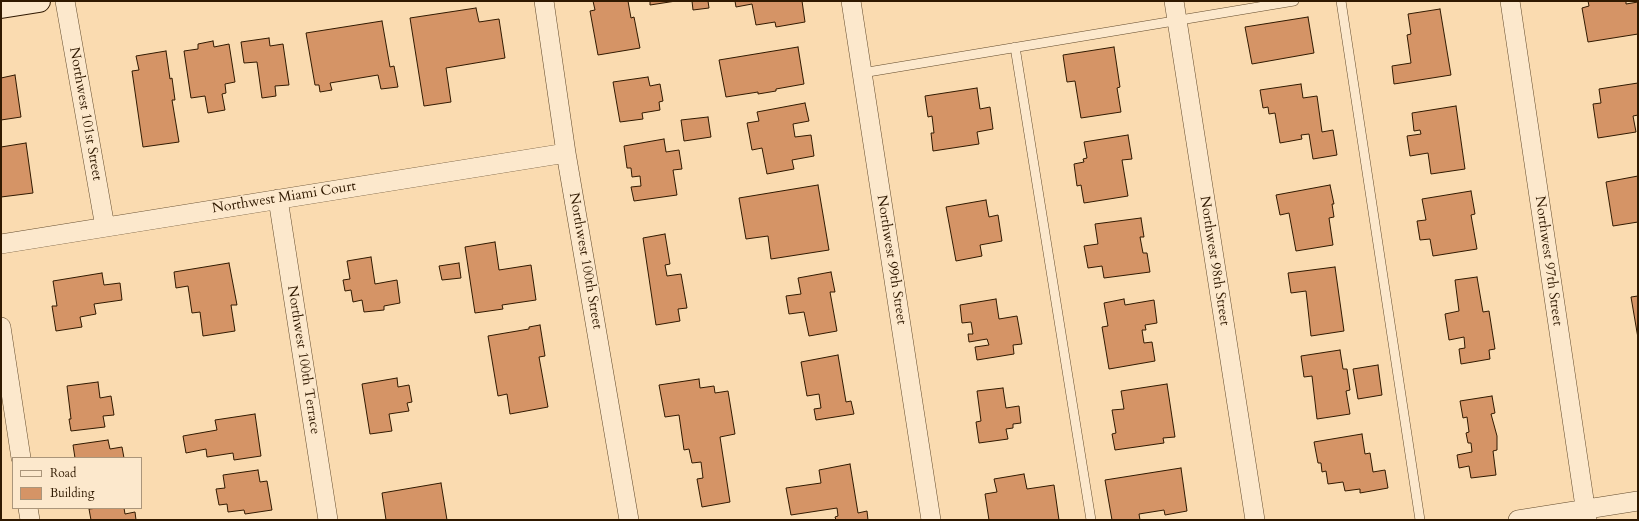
<!DOCTYPE html>
<html>
<head>
<meta charset="utf-8">
<style>
	body { margin:0 }
	#map { position:relative; width:1639px; height:521px; overflow:hidden; background:#fadbb0; font-family:Cardo,serif }
	canvas { display:block }
	.frame { position:absolute; inset:0; border:2px solid #301900; pointer-events:none }
	.legend { position:absolute; left:12px; top:457px; width:130px; height:52px; box-sizing:border-box; background:#fce8cc; border:1px solid #aa957a; margin:0; padding:5px 7px; list-style:none; font-size:12px; color:#301900 }
	.legend li { display:flex; align-items:center; gap:8px; height:20px }
	.legend b { width:20px; border:1px solid #aa957a }
</style>
</head>
<body>
<div id="map">
<canvas width="1639" height="521"></canvas>
<div class="frame"></div>
<ul class="legend">
<li><b style="height:5px;background:#fce8cc"></b>Road</li>
<li><b style="height:11px;background:#d59466"></b>Building</li>
</ul>
</div>
<script>
const c = document.querySelector('canvas').getContext('2d');
c.lineJoin = 'round';
function fillPath(path, color) { c.fillStyle = color; c.fill(path, 'evenodd'); }
const poly = rows => new Path2D(rows.map(r => 'M' + r).join(''));
function trace(path, color, width, dash) { c.strokeStyle = color; c.lineWidth = width; c.lineCap = dash ? 'butt' : 'round'; c.setLineDash(dash || []); c.stroke(path); }
function drawText(font, color, halo, rows, align = 'center') {
  c.font = font + ' Cardo,serif'; c.lineWidth = 3; c.setLineDash([]); c.textBaseline = 'middle'; c.strokeStyle = halo; c.fillStyle = color; for (const [text, x, y, turn = 0] of rows) {
    c.save(); c.translate(x, y); c.rotate((+turn || 0) * Math.PI / 180); c.textAlign = isNaN(turn) ? turn : align; if (halo) c.strokeText(text, 0, 0); c.fillText(text, 0, 0); c.restore();
  }
}
const building = poly([
	[593,1,628,1,631,18,634,17,640,48,598,55,590,11,595,10,593,1],
	[650,1,676,1,650,5,650,1],
	[692,1,708,1,709,8,693,10,692,1],
	[735,1,802,1,805,22,776,27,775,22,756,25,752,4,736,7,735,1],
	[1588,1,1626,1,1626,4,1638,2,1638,34,1588,42,1582,8,1589,6,1588,1],
	[476,8,479,22,499,19,505,58,446,68,451,102,424,106,410,18,476,8],
	[1440,9,1451,75,1394,84,1392,66,1411,63,1407,35,1411,34,1408,14,1440,9],
	[1308,17,1314,53,1252,64,1245,27,1308,17],
	[382,21,390,67,394,66,398,87,381,89,378,75,330,83,332,90,320,92,319,85,315,85,306,33,382,21],
	[269,38,270,46,283,44,289,85,275,86,276,96,262,98,257,62,244,63,241,42,269,38],
	[213,41,214,47,229,44,235,82,225,84,226,93,222,94,225,110,208,113,205,96,191,98,184,51,198,49,198,44,213,41],
	[798,47,804,84,776,89,776,91,758,94,758,92,726,97,719,60,798,47],
	[1114,47,1120,87,1117,88,1121,112,1081,118,1075,81,1067,82,1063,55,1114,47],
	[166,51,170,79,172,78,175,100,172,100,179,142,143,147,132,71,139,70,136,56,166,51],
	[15,75,21,117,1,120,1,78,15,75],
	[648,77,650,86,660,84,663,101,659,102,660,110,642,113,643,119,620,122,613,82,648,77],
	[1638,83,1638,115,1633,116,1636,132,1598,138,1593,104,1601,103,1599,89,1638,83],
	[1301,84,1303,98,1317,96,1322,132,1333,130,1337,155,1313,159,1309,134,1301,135,1302,139,1280,143,1275,113,1269,114,1268,107,1263,108,1260,90,1301,84],
	[977,88,980,109,990,107,993,129,977,132,979,144,933,151,931,133,934,133,932,116,928,117,925,96,977,88],
	[805,103,809,121,793,124,795,137,811,135,814,156,792,160,794,169,767,174,762,148,752,150,747,123,759,121,757,112,805,103],
	[1456,106,1465,169,1431,174,1428,153,1410,156,1407,136,1421,134,1420,130,1414,131,1412,113,1456,106],
	[708,117,711,137,684,141,681,120,708,117],
	[1128,135,1132,159,1122,160,1128,196,1084,203,1081,185,1077,186,1074,164,1084,162,1083,159,1087,158,1084,142,1128,135],
	[664,139,666,152,679,150,682,169,673,170,677,195,634,201,631,187,641,186,640,176,632,177,631,168,627,168,624,146,664,139],
	[26,143,33,193,1,197,1,147,26,143],
	[1638,176,1638,222,1613,226,1606,182,1638,176],
	[818,185,829,250,771,259,768,236,746,239,739,198,818,185],
	[1330,185,1334,204,1332,204,1334,217,1329,218,1333,245,1296,251,1289,213,1280,215,1276,195,1330,185],
	[1471,191,1475,214,1471,215,1477,249,1433,256,1430,239,1420,240,1417,221,1426,220,1422,199,1471,191],
	[986,200,989,217,998,215,1002,241,980,245,982,256,956,261,946,207,986,200],
	[1141,218,1144,237,1140,237,1143,253,1147,253,1150,272,1104,278,1102,266,1088,268,1084,246,1098,244,1095,224,1141,218],
	[665,234,670,264,665,265,667,276,681,274,687,308,678,309,680,321,656,325,643,238,665,234],
	[495,242,499,270,531,265,536,300,502,305,503,309,475,313,465,247,495,242],
	[371,257,375,284,397,280,400,303,384,306,384,310,364,312,362,300,353,302,351,290,345,291,343,280,350,279,347,261,371,257],
	[229,263,237,305,231,305,235,331,203,336,200,312,192,313,188,286,176,288,174,272,229,263],
	[459,263,461,278,442,280,439,266,459,263],
	[1335,267,1344,331,1311,336,1306,291,1291,293,1288,273,1335,267],
	[831,272,835,292,830,292,837,331,809,336,804,312,789,314,786,296,801,294,798,278,831,272],
	[102,273,104,285,120,283,122,300,94,304,96,314,80,317,82,327,56,331,52,306,57,306,53,281,102,273],
	[1477,277,1483,312,1489,311,1495,349,1489,350,1490,359,1461,364,1459,349,1465,348,1464,337,1449,340,1445,314,1459,311,1455,280,1477,277],
	[1638,296,1638,338,1631,297,1638,296],
	[996,299,999,319,1017,316,1022,344,1013,345,1014,354,977,360,975,347,989,345,987,339,969,342,968,334,973,334,971,322,962,323,960,305,996,299],
	[1124,299,1125,305,1154,300,1157,323,1145,325,1146,330,1142,330,1144,343,1152,342,1155,361,1109,369,1102,327,1108,326,1104,303,1124,299],
	[540,325,545,356,539,357,548,407,510,414,507,394,498,396,488,336,529,329,529,327,540,325],
	[1340,350,1343,369,1347,369,1350,390,1346,391,1350,414,1317,419,1312,376,1304,377,1301,356,1340,350],
	[838,355,846,402,851,401,854,414,816,420,814,409,821,408,819,394,807,396,801,362,838,355],
	[1378,365,1382,395,1358,399,1353,369,1378,365],
	[397,378,398,387,409,385,412,402,407,403,409,411,389,414,392,431,370,434,362,384,397,378],
	[699,379,700,388,714,386,715,393,728,391,735,434,720,437,730,502,702,507,697,479,703,478,701,462,692,463,689,449,684,450,679,415,665,417,659,385,699,379],
	[98,382,100,398,111,396,114,415,103,416,105,427,71,431,69,419,71,419,67,386,98,382],
	[1167,384,1175,437,1163,438,1164,443,1115,450,1112,434,1116,433,1112,410,1124,409,1121,391,1167,384],
	[1003,388,1006,408,1019,406,1021,423,1013,424,1013,428,1006,429,1008,439,979,443,976,422,981,421,977,391,1003,388],
	[1492,396,1495,413,1491,414,1497,436,1497,450,1493,451,1496,475,1471,478,1469,466,1459,468,1457,455,1472,452,1471,443,1468,443,1466,433,1469,432,1467,417,1463,418,1460,401,1492,396],
	[255,414,261,456,234,460,233,453,207,457,206,449,186,453,183,436,217,430,215,420,255,414],
	[1362,434,1365,454,1370,453,1373,472,1385,470,1388,488,1360,493,1360,489,1345,491,1343,482,1328,484,1326,471,1322,472,1321,463,1318,463,1314,442,1362,434],
	[108,440,110,449,122,447,124,458,75,458,73,445,108,440],
	[850,464,858,513,867,511,868,520,836,520,835,517,838,516,837,508,791,515,786,488,821,483,819,470,850,464],
	[1181,468,1187,511,1165,515,1164,510,1139,514,1140,520,1112,520,1105,480,1181,468],
	[258,470,260,482,267,481,272,510,245,514,244,510,228,512,227,504,219,505,216,489,225,488,223,475,258,470],
	[1024,474,1027,489,1054,485,1059,520,989,520,985,494,997,492,994,479,1024,474],
	[441,483,447,520,386,520,382,493,441,483],
	[98,508,124,508,125,514,135,512,136,520,91,520,89,509,98,508]
]);
fillPath(building, '#d59466');
trace(building, '#301900', 1);
const lane = poly([
	[1341,1,1420,520],
	[1015,47,1091,520],
	[862,73,1294,1]
]);
const street = poly([
	[65,1,105,227],
	[544,1,566,153,629,520],
	[851,1,931,520],
	[1174,1,1255,520],
	[1510,1,1587,520],
	[278,199,328,520],
	[1,244,566,153],
	[1,327,21,458],
	[28,508,30,520],
	[1518,520,1638,501]
]);
const secondary = poly([
	[1,7,39,1]
]);
trace(lane, '#624a2c', 10);
trace(street, '#624a2c', 20);
trace(secondary, '#301900', 24);
trace(lane, '#fce8cc', 9);
trace(street, '#fce8cc', 19);
trace(secondary, '#fce8cc', 22);
drawText('14px', '#301900', '#fce8cc', [
	["Northwest 101st Street",85,114,80],
	["Northwest Miami Court",284,198,-9],
	["Northwest 99th Street",891,260,81],
	["Northwest 100th Street",585,261,80],
	["Northwest 98th Street",1214,261,81],
	["Northwest 97th Street",1548,261,82],
	["Northwest 100th Terrace",303,360,81]
]);
</script>
</body>
</html>
